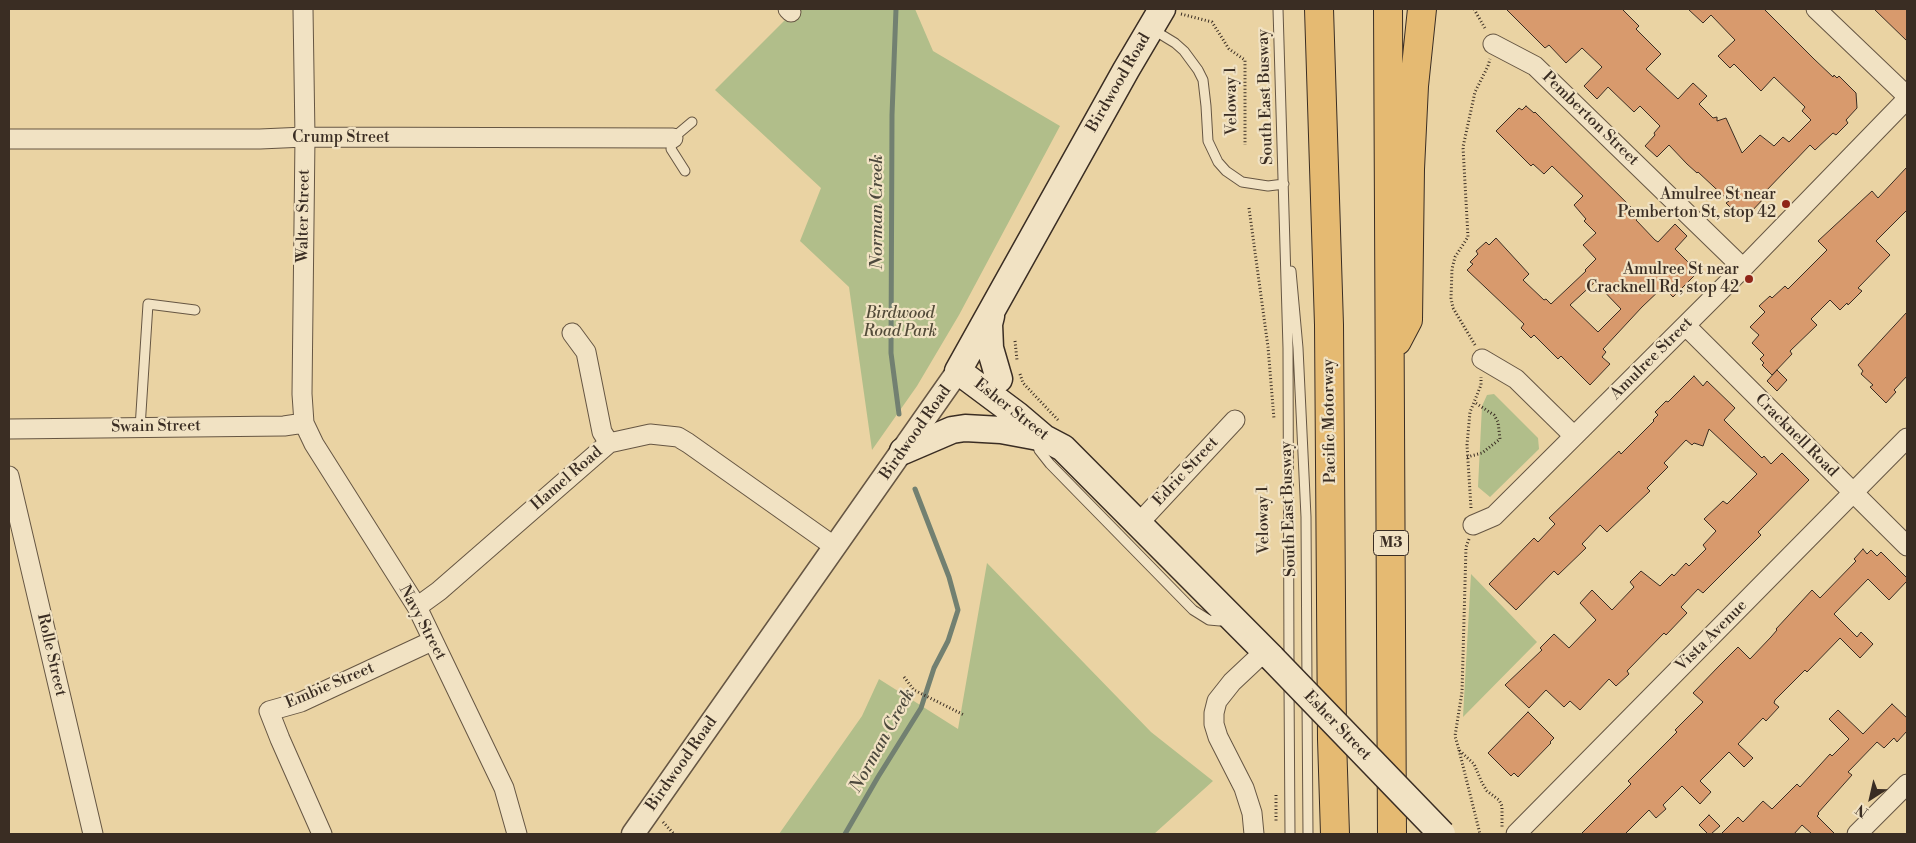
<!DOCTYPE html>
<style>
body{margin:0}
#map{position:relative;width:1916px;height:843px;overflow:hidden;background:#ead3a3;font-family:"Libre Bodoni",serif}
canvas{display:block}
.frame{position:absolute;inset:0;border:10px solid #3a2d23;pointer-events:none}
.north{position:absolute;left:1846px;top:773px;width:50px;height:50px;-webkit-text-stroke:4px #f1e2c3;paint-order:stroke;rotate:215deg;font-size:14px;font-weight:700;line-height:20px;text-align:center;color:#3a2d23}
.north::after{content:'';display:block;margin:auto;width:18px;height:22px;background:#3a2d23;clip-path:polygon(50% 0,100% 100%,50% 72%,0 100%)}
</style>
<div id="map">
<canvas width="1916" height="843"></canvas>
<div class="frame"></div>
<div class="north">N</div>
</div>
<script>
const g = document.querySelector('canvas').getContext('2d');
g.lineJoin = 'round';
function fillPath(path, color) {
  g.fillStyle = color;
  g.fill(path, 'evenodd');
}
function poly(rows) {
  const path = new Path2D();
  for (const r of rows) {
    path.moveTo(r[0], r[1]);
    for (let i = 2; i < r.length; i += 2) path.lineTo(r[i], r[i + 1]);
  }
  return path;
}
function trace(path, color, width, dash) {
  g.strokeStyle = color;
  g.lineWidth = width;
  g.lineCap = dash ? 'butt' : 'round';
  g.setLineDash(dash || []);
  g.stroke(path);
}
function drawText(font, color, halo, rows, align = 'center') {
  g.font = font + ' "Libre Bodoni",serif';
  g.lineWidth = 4.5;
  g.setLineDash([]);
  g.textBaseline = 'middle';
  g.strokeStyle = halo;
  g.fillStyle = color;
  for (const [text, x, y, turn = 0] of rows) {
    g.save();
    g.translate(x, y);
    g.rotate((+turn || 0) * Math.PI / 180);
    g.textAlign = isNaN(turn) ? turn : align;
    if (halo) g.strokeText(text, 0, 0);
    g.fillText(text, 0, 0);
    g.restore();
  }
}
fillPath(poly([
 [796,9,915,9,933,51,1060,126,959,315,917,386,872,450,849,287,800,241,821,188,715,90],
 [1494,394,1538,438,1539,449,1490,497,1478,487,1482,406,1487,395],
 [987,563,1151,732,1213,781,1154,834,779,834,862,716,879,679,958,729],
 [1471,574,1537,642,1463,717]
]), '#b1be8a');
trace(poly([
 [896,9,892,115,891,353,899,414],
 [845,834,878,777,921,708,934,668,948,641,958,610,949,577,915,489]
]), '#728071', 5);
const building = poly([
 [1506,9,1622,9,1639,26,1636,29,1661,54,1646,69,1678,99,1693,83,1707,96,1699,104,1713,118,1717,117,1717,121,1726,118,1742,153,1760,135,1774,146,1783,137,1789,142,1811,120,1802,111,1805,107,1774,77,1761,91,1734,64,1730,68,1718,56,1735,40,1711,15,1703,23,1688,9,1764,9,1814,59,1833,77,1834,75,1837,78,1839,76,1856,93,1857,108,1846,120,1848,123,1836,135,1833,133,1815,150,1810,145,1765,192,1768,194,1748,215,1742,208,1737,214,1726,203,1729,201,1698,172,1697,173,1687,164,1669,145,1657,157,1645,146,1655,135,1654,133,1660,126,1640,106,1634,112,1608,87,1597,99,1584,86,1602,67,1582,48,1566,63,1549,45,1545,48,1506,9],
 [1874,9,1907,9,1907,41,1874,9],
 [1526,106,1534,113,1535,112,1640,216,1636,220,1655,240,1658,242,1675,224,1687,236,1675,249,1698,272,1673,297,1663,287,1642,307,1603,349,1606,352,1602,357,1610,364,1590,385,1561,356,1558,359,1534,335,1531,338,1521,328,1524,324,1467,270,1473,264,1470,262,1478,254,1476,251,1486,242,1489,245,1496,238,1529,274,1523,280,1544,300,1546,299,1551,304,1586,271,1585,270,1596,259,1583,245,1596,233,1584,221,1586,219,1574,205,1583,196,1552,166,1544,174,1533,164,1531,166,1496,131,1519,108,1522,110,1526,106],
 [1595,282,1621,309,1598,332,1570,305,1595,282],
 [1907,167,1907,210,1876,241,1890,255,1858,288,1862,291,1848,305,1847,303,1840,310,1830,300,1811,319,1817,325,1790,351,1792,354,1772,375,1762,365,1764,363,1760,359,1764,355,1752,343,1759,335,1750,327,1765,312,1759,306,1770,296,1772,298,1785,286,1788,289,1827,250,1818,241,1872,191,1878,198,1907,167],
 [1907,312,1907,376,1894,390,1896,392,1886,403,1870,387,1873,385,1861,374,1863,371,1858,365,1907,312],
 [1777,370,1787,380,1777,391,1767,381,1777,370],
 [1694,376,1703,386,1707,381,1735,408,1724,420,1762,458,1764,456,1771,464,1782,453,1809,480,1758,532,1761,535,1703,593,1698,589,1681,607,1687,613,1666,635,1664,633,1627,671,1629,674,1616,686,1609,679,1580,710,1570,701,1564,707,1546,690,1529,708,1505,685,1542,650,1540,648,1554,634,1569,648,1596,620,1580,603,1592,590,1612,610,1634,587,1630,582,1641,571,1660,586,1672,574,1674,576,1686,563,1689,566,1706,549,1703,545,1716,531,1704,519,1723,501,1727,504,1757,474,1709,429,1703,446,1694,443,1692,445,1686,440,1664,463,1668,467,1647,488,1650,491,1607,532,1600,525,1582,544,1586,548,1558,575,1554,571,1516,610,1489,584,1534,538,1538,542,1555,524,1549,518,1619,451,1621,454,1654,421,1653,420,1658,415,1655,412,1666,401,1668,402,1694,376],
 [1863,549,1867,554,1871,550,1877,556,1881,552,1907,578,1907,581,1889,600,1868,579,1834,614,1857,637,1861,632,1873,644,1860,658,1840,638,1807,672,1805,670,1775,700,1774,703,1779,707,1766,721,1763,718,1738,744,1753,758,1744,767,1729,752,1700,781,1711,792,1700,804,1682,786,1663,805,1666,809,1656,818,1649,810,1625,834,1581,834,1631,784,1628,781,1677,732,1675,730,1703,702,1693,693,1719,666,1738,647,1750,659,1771,637,1777,630,1776,629,1812,590,1820,598,1856,561,1854,559,1863,549],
 [1892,704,1907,718,1907,731,1897,742,1894,738,1884,748,1877,742,1848,772,1852,775,1818,813,1819,814,1817,816,1835,834,1812,834,1802,825,1794,834,1721,834,1738,817,1743,822,1763,801,1772,809,1797,784,1800,787,1830,754,1832,756,1849,739,1829,719,1838,710,1863,734,1892,704],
 [1528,712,1554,738,1550,742,1551,743,1518,777,1514,773,1511,776,1488,753,1528,712],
 [1709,815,1720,826,1711,834,1708,834,1699,825,1709,815]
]);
fillPath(building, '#d89a6d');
trace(building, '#3a2d23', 1);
const service = poly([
 [1278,9,1288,348,1289,668],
 [1152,29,1175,43,1184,51,1198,70,1203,80,1206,106,1208,141,1218,162,1226,171,1242,182,1268,186,1284,184],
 [685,171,671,149,673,138,692,122],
 [1291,271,1298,348,1306,517,1307,686],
 [140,428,148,304,195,310],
 [1036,439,1039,450,1050,464,1193,610,1209,620,1220,621,1228,619],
 [1289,684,1290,834],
 [1307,701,1308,834]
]);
const minor = poly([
 [303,9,305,137,302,394,304,423,314,444,417,607,504,788,517,834],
 [788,9,791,12],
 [1816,9,1907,96],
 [1493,44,1535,66,1743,268],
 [9,139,260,139,305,137,673,138],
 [1686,326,1907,546],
 [572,333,586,352,602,432,609,443],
 [1482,359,1516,379,1574,436],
 [9,429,284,426,304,423],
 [9,476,93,834],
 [1138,524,1235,420],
 [1473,525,1494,516,1743,268,1907,99],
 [417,607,439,591,609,443,650,434,678,437,688,443,835,547],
 [322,834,280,739,269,711,301,702,432,641],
 [1254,834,1252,813,1244,788,1218,737,1214,724,1214,713,1217,701,1232,682,1265,651],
 [1516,834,1907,438],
 [1857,834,1907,784]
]);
const tertiary = poly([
 [633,834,958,371]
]);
const secondary = poly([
 [1162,9,1126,70,958,371,1017,415,1044,438,1063,448,1272,658],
 [991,316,989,324,990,348,999,379],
 [903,451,952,430,965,428,1001,430,1044,438]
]);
const motorway = poly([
 [1319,9,1329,325,1332,739,1335,834],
 [1388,9,1392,834],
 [1397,341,1408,320,1410,169,1414,86,1422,9]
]);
trace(service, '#665643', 11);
trace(minor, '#665643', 21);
trace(tertiary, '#665643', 25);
trace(secondary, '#3a2d23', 29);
trace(motorway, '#3a2d23', 30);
trace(poly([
 [1474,9,1486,30],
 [1181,14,1212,22,1229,49,1245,60,1245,145],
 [1249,208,1268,347,1274,419],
 [1015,341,1017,360],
 [1475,345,1453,308,1451,298,1452,269,1455,257,1468,237,1463,147,1475,92,1488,66,1490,59],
 [1020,374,1023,383,1058,420],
 [1467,457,1482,453,1500,439,1498,422,1494,415,1474,402],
 [1471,508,1467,445,1470,412,1481,385,1481,377],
 [1469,539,1466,547,1462,692,1455,736,1459,750,1474,764,1482,783,1487,791,1499,800,1502,806,1502,827],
 [904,677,914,690,964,715],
 [1459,750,1480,834],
 [1276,795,1276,821],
 [663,822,674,834]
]), '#3a2d23', 3, [1, 2.5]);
trace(service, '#f1e2c3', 9);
trace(minor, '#f1e2c3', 19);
trace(tertiary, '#f1e2c3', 22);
trace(secondary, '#f1e2c3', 26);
trace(motorway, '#e5ba72', 28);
const secondaryBridge = poly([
 [1272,658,1442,834]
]);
trace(secondaryBridge, '#3a2d23', 29, []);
trace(secondaryBridge, '#f1e2c3', 26);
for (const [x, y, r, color] of [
 [1786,204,5,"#8f2418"],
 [1749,279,5,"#8f2418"]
]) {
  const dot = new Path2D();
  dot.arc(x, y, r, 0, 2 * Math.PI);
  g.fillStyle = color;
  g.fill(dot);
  trace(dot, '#f1e2c3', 2);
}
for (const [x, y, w] of [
 [1391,543,35]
]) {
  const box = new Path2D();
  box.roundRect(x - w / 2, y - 12.5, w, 25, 4);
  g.fillStyle = '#f1e2c3';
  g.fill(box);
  trace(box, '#3a2d23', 1);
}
drawText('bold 15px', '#3a2d23', null, [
 ["M3",1391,543]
]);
drawText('16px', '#3a2d23', '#f1e2c3', [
 ["Birdwood Road",1119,83,-60],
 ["South East Busway",1266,97,-92],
 ["Veloway 1",1232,101,-91],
 ["Pemberton Street",1590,119,44],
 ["Crump Street",341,138],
 ["Walter Street",304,216,-89],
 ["Amulree Street",1652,359,-45],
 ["Esher Street",1011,410,38],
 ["Pacific Motorway",1330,421,-91],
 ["Swain Street",156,427,-1],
 ["Birdwood Road",916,433,-55],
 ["Cracknell Road",1796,436,45],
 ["Edric Street",1186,472,-47],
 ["Hamel Road",567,479,-41],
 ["South East Busway",1289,509,-92],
 ["Veloway 1",1264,520,-91],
 ["Navy Street",422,623,62],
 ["Vista Avenue",1712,636,-45],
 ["Rolle Street",51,655,77],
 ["Embie Street",330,686,-23],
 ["Esher Street",1337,726,46],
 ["Birdwood Road",682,764,-55]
]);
drawText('16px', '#3a2d23', '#f1e2c3', [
 ["Amulree St near",1776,195],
 ["Pemberton St, stop 42",1776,213],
 ["Amulree St near",1739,270],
 ["Cracknell Rd, stop 42",1739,288]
], 'right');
drawText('italic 16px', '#524a38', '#f1e2c3', [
 ["Birdwood",900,314],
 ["Road Park",900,332]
]);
drawText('italic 18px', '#4d493d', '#f1e2c3', [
 ["Norman Creek",878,212,-90],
 ["Norman Creek",883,741,-61]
]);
</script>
